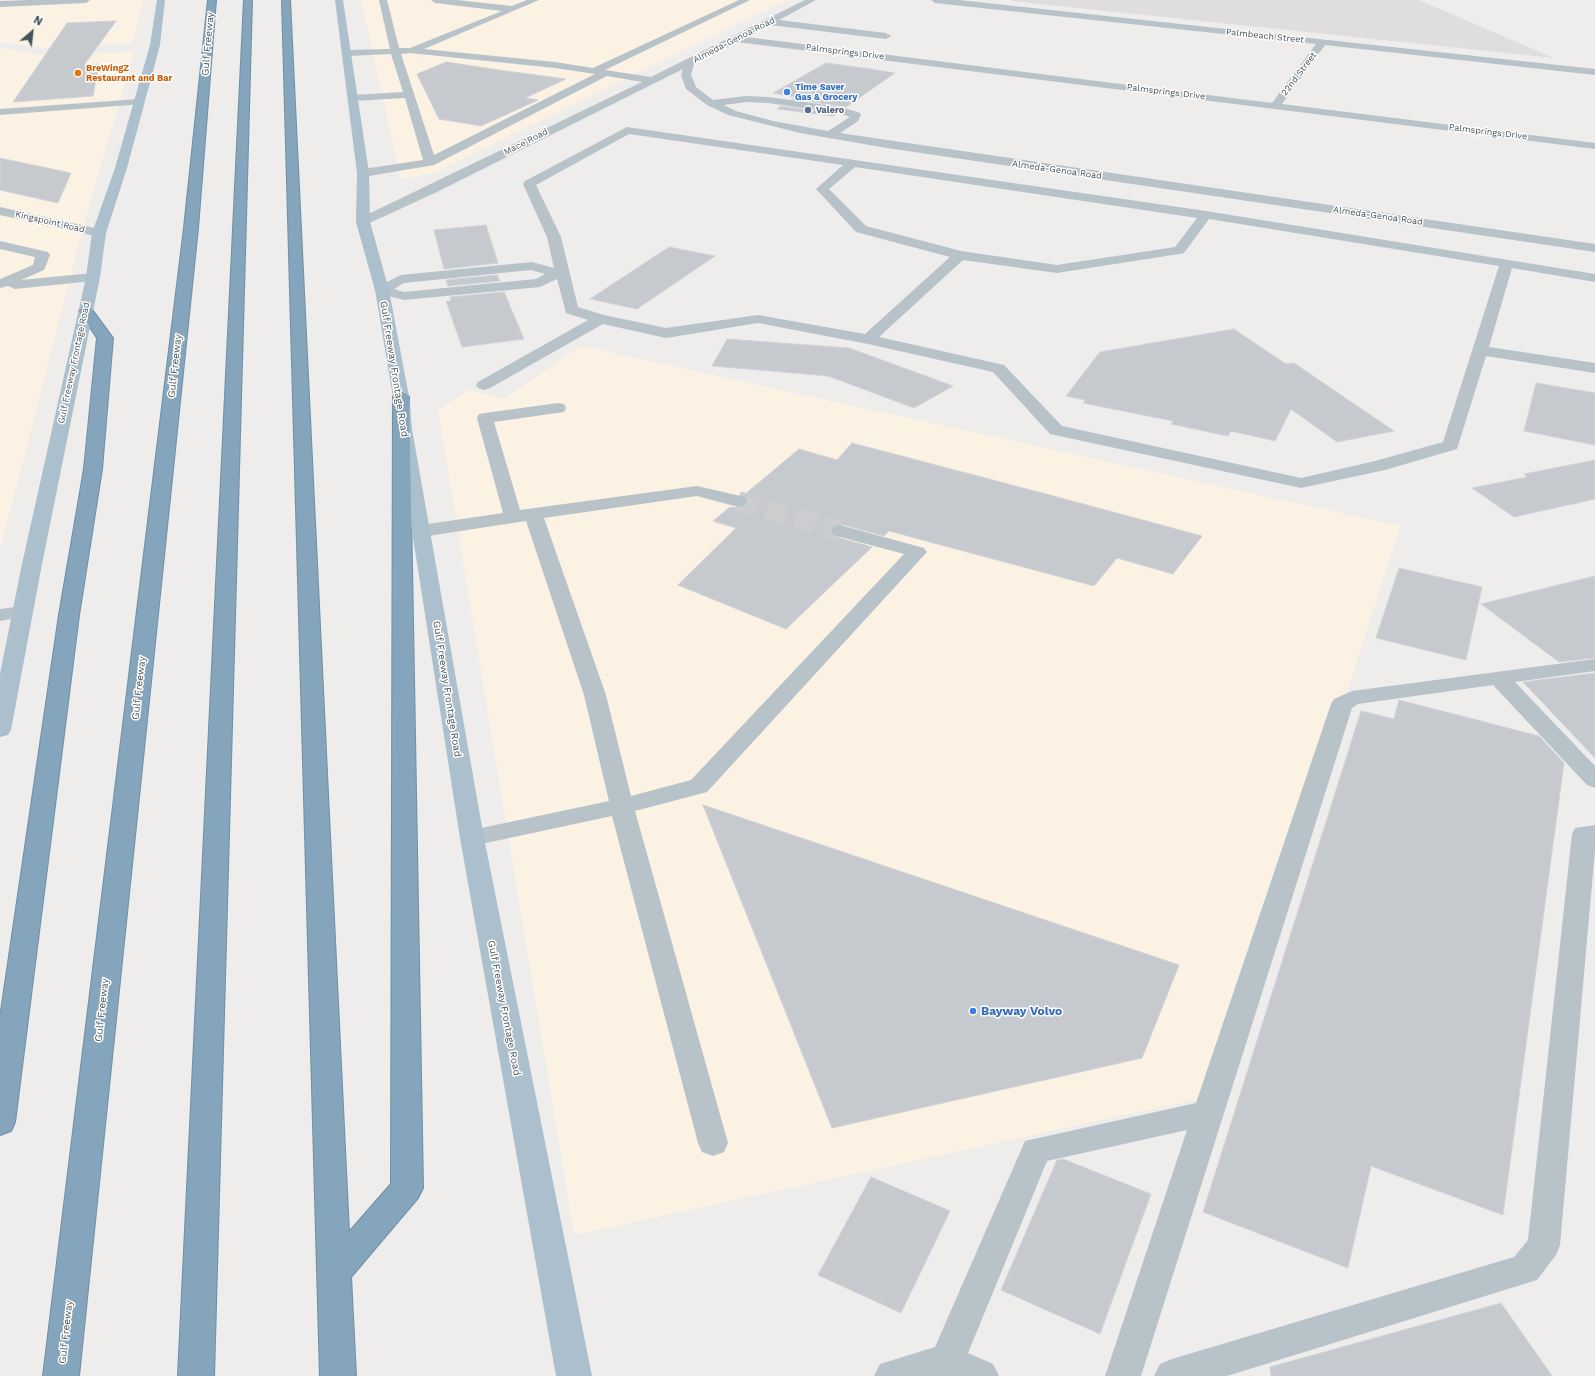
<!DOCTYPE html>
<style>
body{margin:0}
#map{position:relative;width:1595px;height:1376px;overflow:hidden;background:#efecec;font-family:"Work Sans",sans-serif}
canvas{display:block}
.north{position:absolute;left:12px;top:12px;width:40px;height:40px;-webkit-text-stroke:3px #fff;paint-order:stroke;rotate:28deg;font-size:11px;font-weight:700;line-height:16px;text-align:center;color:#455259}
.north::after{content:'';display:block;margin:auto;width:14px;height:18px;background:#455259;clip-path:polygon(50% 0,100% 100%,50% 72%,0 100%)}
</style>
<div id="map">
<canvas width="1595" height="1376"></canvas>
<div class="north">N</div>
</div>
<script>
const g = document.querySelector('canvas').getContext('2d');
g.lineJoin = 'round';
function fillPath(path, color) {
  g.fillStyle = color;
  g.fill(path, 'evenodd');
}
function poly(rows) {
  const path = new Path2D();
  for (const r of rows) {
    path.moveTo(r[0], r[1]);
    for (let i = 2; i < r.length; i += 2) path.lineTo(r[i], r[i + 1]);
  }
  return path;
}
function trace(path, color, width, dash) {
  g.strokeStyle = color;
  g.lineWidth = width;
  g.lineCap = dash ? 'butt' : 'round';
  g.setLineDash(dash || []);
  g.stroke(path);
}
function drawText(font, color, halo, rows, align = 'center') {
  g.font = font + ' "Work Sans",sans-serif';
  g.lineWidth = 3;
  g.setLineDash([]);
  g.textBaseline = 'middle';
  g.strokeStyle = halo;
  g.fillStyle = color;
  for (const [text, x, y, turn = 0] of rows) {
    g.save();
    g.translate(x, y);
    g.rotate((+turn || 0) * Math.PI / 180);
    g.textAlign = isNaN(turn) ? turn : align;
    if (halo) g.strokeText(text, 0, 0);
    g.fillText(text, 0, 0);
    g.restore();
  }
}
fillPath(poly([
 [0,0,143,0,133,43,43,48,0,42],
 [361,0,786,0,435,173,401,179],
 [0,48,50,56,134,52,85,220,0,550],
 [581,346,1400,526,1350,683,1199,1099,574,1235,438,410,469,390,504,399]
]), '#fbf2e4');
fillPath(poly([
 [1013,0,1419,0,1554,58,1011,1]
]), '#e0ddde');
const building = poly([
 [116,21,84,65,99,64,93,96,13,102,67,23,116,21],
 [446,62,506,71,566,79,525,98,538,100,481,126,439,119,417,74,446,62],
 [826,63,871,69,895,73,846,107,792,99,796,97,773,93,826,63],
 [781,106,837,114,833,116,777,109,781,106],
 [0,158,71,173,58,203,0,190,0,158],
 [486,225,498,263,444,269,434,230,486,225],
 [669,247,715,256,637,309,590,299,669,247],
 [497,275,500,281,448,286,446,280,497,275],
 [504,292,524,339,462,347,446,301,451,301,450,297,504,292],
 [1234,329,1286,364,1294,363,1394,431,1337,442,1291,409,1275,441,1231,431,1228,436,1171,424,1173,421,1083,403,1085,400,1066,396,1100,352,1234,329],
 [727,339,849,348,953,386,914,408,828,376,712,366,727,339],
 [1536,383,1595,393,1595,445,1524,431,1536,383],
 [852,443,1046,494,1202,536,1173,574,1117,558,1094,586,889,531,884,536,840,524,832,526,830,532,833,536,872,547,786,629,678,585,736,528,713,521,730,507,738,508,746,506,748,500,744,495,799,449,837,460,852,443],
 [1595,460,1595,499,1514,517,1472,488,1527,477,1524,474,1595,460],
 [1399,568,1482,587,1466,660,1376,638,1399,568],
 [1595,576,1595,658,1559,662,1481,604,1595,576],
 [1595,673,1595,758,1523,682,1595,673],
 [1399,700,1539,736,1564,763,1503,1215,1371,1166,1348,1268,1203,1212,1361,711,1394,719,1399,700],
 [703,805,1179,965,1142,1058,832,1128,703,805],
 [1063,1159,1151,1194,1100,1334,1001,1290,1057,1160,1063,1159],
 [871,1177,950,1211,901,1313,818,1275,871,1177],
 [1501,1303,1552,1376,1271,1376,1270,1367,1501,1303]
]);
fillPath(building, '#c6cacf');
trace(building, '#d0d3d8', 1);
trace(poly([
 [738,501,840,531]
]), '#cdcdcf', 20, [20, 10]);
const highway = poly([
 [208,0,216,0,198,228,79,1376,43,1376,184,228,208,0],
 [244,0,252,0,214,1376,178,1376,244,0],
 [282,0,290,0,349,1232,391,1184,393,397,395,394,401,392,407,394,409,397,423,1188,418,1198,351,1277,356,1376,320,1376,282,0],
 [86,307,91,308,113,338,102,469,79,615,15,1122,11,1131,0,1135,0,1018,59,615,84,469,97,338,79,311,81,308,86,307]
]);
trace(highway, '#6f90a7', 2);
fillPath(poly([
 [29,0,90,0,86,3,0,7,0,1,29,0],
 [379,0,387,0,399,48,410,48,502,11,435,3,431,0,457,0,512,6,527,0,539,0,424,49,555,62,593,68,739,0,750,0,605,70,651,77,805,0,816,0,779,20,886,33,891,36,886,39,770,25,746,37,1272,103,1316,44,935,3,931,0,959,0,1595,69,1595,75,1325,45,1282,104,1595,143,1595,149,737,42,694,64,691,75,696,87,713,100,746,96,768,97,841,107,860,113,861,115,858,121,840,133,1595,244,1595,252,887,148,800,133,728,115,707,105,686,89,681,75,683,69,437,192,363,226,358,225,356,222,358,219,642,82,607,76,434,165,363,177,359,176,357,173,359,170,363,169,423,160,405,98,353,101,348,98,353,95,403,92,391,54,347,56,342,53,347,50,390,49,379,0],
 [410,53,555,68,595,74,434,155,401,54,410,53],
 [746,102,768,103,839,113,850,117,828,131,773,121,736,111,724,105,746,102],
 [139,99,144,102,143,104,0,115,0,109,139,99],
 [627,127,1206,211,1595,274,1595,282,1512,268,1489,347,1595,363,1595,373,1486,356,1457,449,1385,470,1301,488,1050,434,993,372,868,344,758,323,666,338,603,324,490,388,484,390,478,388,476,385,478,382,588,320,566,313,557,279,540,287,404,300,377,293,375,290,377,287,401,275,532,262,554,268,547,237,523,184,525,181,627,127],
 [629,134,843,165,816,189,856,232,950,257,865,334,758,315,666,328,604,315,578,307,561,237,536,185,629,134],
 [855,167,1197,218,1175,247,1057,265,961,251,866,226,829,189,855,167],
 [1209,219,1499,266,1443,442,1375,461,1301,478,1062,426,1004,365,879,337,963,260,1057,273,1179,254,1184,253,1209,219],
 [531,270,545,274,536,279,404,292,394,289,404,283,531,270],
 [0,207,99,229,104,230,106,233,104,236,99,237,0,215,0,207],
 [0,241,48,252,50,255,44,270,21,280,93,273,98,274,100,277,98,280,93,281,15,289,8,286,0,288,0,279,33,265,35,257,0,249,0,241],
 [558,403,564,404,566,408,564,412,494,422,520,510,697,486,745,497,747,501,745,505,738,507,697,496,544,518,606,695,631,796,691,780,904,554,833,535,831,531,833,527,840,525,847,527,924,548,927,552,707,792,635,811,728,1143,724,1152,713,1156,702,1152,698,1143,612,816,472,846,463,844,460,838,463,832,472,830,609,801,584,695,526,521,421,537,414,535,412,531,414,527,421,525,503,513,477,418,479,414,485,413,558,403],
 [22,606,29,608,32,612,29,616,0,621,0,609,22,606],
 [1595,659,1595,671,1515,682,1595,766,1595,788,1587,785,1493,685,1358,704,1352,708,1141,1376,1105,1376,1187,1130,1047,1161,968,1353,993,1364,999,1376,874,1376,880,1364,935,1347,1025,1141,1196,1103,1331,704,1334,699,1352,691,1595,659],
 [1595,825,1595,850,1560,1245,1556,1255,1537,1280,1227,1376,1154,1376,1160,1364,1172,1359,1514,1257,1528,1240,1572,834,1575,828,1595,825]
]), '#b7c3c9');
fillPath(poly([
 [157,0,165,0,160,45,127,168,106,233,100,277,42,564,11,730,8,735,0,737,0,674,22,564,86,277,92,233,115,168,150,45,157,0],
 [335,0,343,0,369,173,370,222,389,290,409,397,412,429,484,838,592,1376,556,1376,460,838,396,429,393,397,375,290,356,222,357,173,335,0]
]), '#acbfcc');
fillPath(highway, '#84a5bc');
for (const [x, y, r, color] of [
 [78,73,4,"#e8710a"],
 [787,92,4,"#3f7fe0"],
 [808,110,4,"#5c6f8a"],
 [973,1011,4,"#3f7fe0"]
]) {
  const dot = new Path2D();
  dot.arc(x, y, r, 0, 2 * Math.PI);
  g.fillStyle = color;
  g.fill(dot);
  trace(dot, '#fff', 1.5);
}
drawText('9px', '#455259', '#fff', [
 ["Palmbeach Street",1265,36,6],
 ["Almeda-Genoa Road",734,40,-27],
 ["Palmsprings Drive",845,52,7],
 ["22nd Street",1299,74,-53],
 ["Palmsprings Drive",1166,92,7],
 ["Palmsprings Drive",1488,132,7],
 ["Mace Road",526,142,-27],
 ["Almeda-Genoa Road",1057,170,8],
 ["Almeda-Genoa Road",1378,216,8],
 ["Kingspoint Road",50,222,13],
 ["Gulf Freeway Frontage Road",74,363,-78]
]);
drawText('bold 9px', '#c56008', '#fff', [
 ["BreWingZ",86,68],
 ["Restaurant and Bar",86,78]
], 'left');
drawText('bold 9px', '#366cbe', '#fff', [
 ["Time Saver",795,87],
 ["Gas & Grocery",795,97]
], 'left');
drawText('bold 9px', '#4e5e75', '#fff', [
 ["Valero",816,110]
], 'left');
drawText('10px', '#455259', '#fff', [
 ["Gulf Freeway",208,44,-85],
 ["Gulf Freeway",175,366,-84],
 ["Gulf Freeway Frontage Road",394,369,81],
 ["Gulf Freeway",139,688,-84],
 ["Gulf Freeway Frontage Road",447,689,81],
 ["Gulf Freeway Frontage Road",504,1008,79],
 ["Gulf Freeway",102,1010,-84],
 ["Gulf Freeway",66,1332,-84]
]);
drawText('bold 12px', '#366cbe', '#fff', [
 ["Bayway Volvo",981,1011]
], 'left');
</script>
